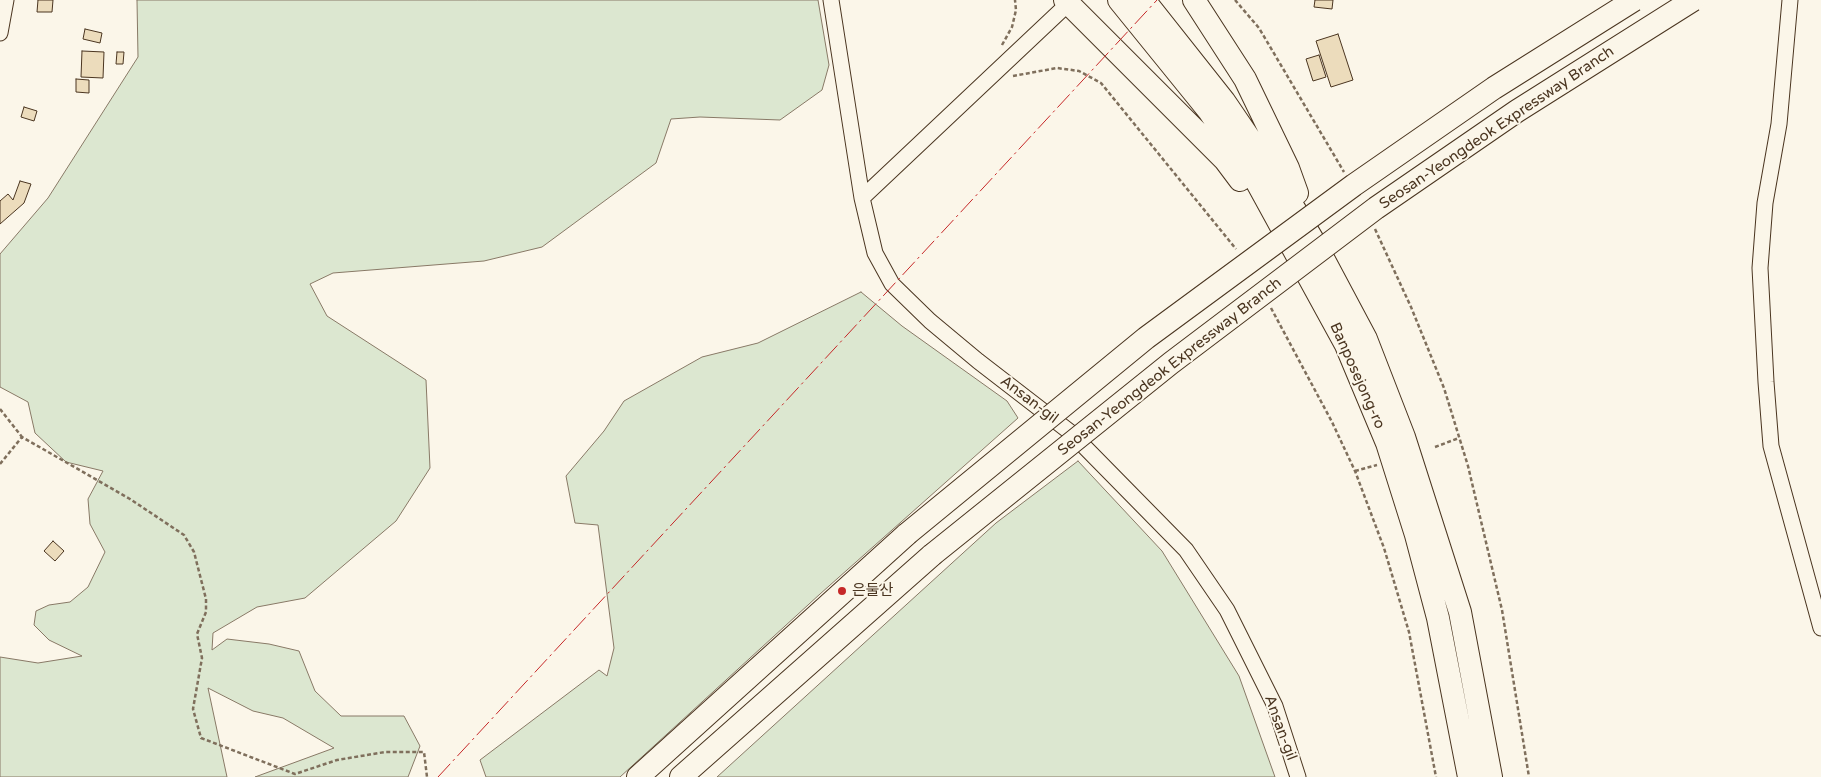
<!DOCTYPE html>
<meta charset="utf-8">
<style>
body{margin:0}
canvas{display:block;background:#fbf6e9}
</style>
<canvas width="1821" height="777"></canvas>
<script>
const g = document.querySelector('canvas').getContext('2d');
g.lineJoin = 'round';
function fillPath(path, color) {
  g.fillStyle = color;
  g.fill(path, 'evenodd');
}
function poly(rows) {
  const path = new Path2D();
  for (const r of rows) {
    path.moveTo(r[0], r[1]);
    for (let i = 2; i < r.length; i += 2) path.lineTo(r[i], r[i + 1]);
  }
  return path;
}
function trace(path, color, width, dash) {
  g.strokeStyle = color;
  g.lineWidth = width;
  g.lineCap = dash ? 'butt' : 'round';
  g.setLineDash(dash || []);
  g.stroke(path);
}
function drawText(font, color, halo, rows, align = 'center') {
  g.font = font + ' "Varela Round","Noto Sans KR",sans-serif';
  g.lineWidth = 4;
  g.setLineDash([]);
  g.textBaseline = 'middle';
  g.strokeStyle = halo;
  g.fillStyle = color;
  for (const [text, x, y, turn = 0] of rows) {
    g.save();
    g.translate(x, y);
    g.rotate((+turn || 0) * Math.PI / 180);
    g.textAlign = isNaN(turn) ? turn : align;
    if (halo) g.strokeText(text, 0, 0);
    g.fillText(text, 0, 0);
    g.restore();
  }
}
const green = poly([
 [137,0,818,0,829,65,822,90,780,120,700,117,671,119,656,163,542,247,484,261,333,273,310,284,327,316,426,380,430,468,396,521,305,598,257,607,213,633,212,650,227,639,269,644,299,651,315,691,341,716,404,716,420,746,408,777,255,777,334,748,283,718,253,711,208,688,227,777,0,777,0,657,38,663,82,656,49,640,34,625,36,611,49,605,70,602,88,587,105,552,90,524,88,499,103,471,66,462,35,433,28,402,0,387,0,254,48,198,138,57,137,0],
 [861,292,902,326,1007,401,1018,418,820,594,620,777,486,777,480,760,599,670,607,676,614,648,598,525,575,523,566,476,604,431,624,401,702,357,758,343,861,292],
 [1078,461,1162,551,1239,676,1275,777,717,777,996,523,1078,461]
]);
fillPath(green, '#dce7d0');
trace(green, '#887966', 1);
const building = poly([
 [38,0,53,0,52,12,37,12,38,0],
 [1315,0,1333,0,1332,9,1314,7,1315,0],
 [85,29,102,33,100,43,83,39,85,29],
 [1338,34,1353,80,1331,87,1316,41,1338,34],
 [82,51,104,52,103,78,81,77,82,51],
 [117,52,124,52,123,64,116,64,117,52],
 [1319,55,1326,77,1313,81,1306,59,1319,55],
 [76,79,89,80,89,93,76,92,76,79],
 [24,107,37,111,34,121,21,117,24,107],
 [20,181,31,184,24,203,0,224,0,201,8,194,13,200,20,181],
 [53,541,64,551,55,561,44,551,53,541]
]);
fillPath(building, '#ecdcbc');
trace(building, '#4a3520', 1);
const minor = poly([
 [831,0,862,198,875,253,892,284,930,321,978,361,1070,432,1186,550,1227,610,1275,706,1298,777],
 [1790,0,1779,124,1765,203,1760,268,1766,382,1771,446,1821,628],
 [0,33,6,0],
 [862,198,1072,0]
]);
const highway = poly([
 [1065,0,1225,160,1240,180],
 [1119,0,1209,111,1254,177,1346,345,1387,443,1416,535,1438,618,1469,777],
 [1144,0,1224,101,1273,173,1317,247,1366,339,1404,437,1460,612,1491,777],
 [1194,0,1245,79,1288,168,1297,193],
 [638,777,907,534],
 [681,777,932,555]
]);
trace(minor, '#4a3520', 17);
trace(highway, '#4a3520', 24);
trace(poly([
 [1235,0,1259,28,1344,172],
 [1002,45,1012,27,1016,10,1015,0],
 [1013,76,1057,68,1079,71,1101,83,1236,249],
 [1375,229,1411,307,1444,388,1468,466,1502,610,1529,777],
 [1271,308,1332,422,1355,471,1384,548,1409,632,1436,777],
 [0,409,22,437],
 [1435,447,1459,438],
 [0,464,22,437,130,499,184,535,194,552,206,599,206,612,197,634,202,658,193,709,201,738,295,774,337,760,385,752,424,752,427,777],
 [1355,471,1377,465]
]), '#7f6f5c', 2.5, [4, 2.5]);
trace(minor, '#fbf6e9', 15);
trace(highway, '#fbf6e9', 22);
const highwayBridge = poly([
 [907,534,1146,338,1354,185,1494,88,1634,0],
 [932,555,1171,363,1376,208,1517,111,1693,0]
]);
trace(highwayBridge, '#4a3520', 24, []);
trace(highwayBridge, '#fbf6e9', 22);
trace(poly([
 [438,777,1157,0]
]), '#c62828', 1, [18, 4, 2.5, 4]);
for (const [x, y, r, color] of [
 [842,591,5,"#c62828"]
]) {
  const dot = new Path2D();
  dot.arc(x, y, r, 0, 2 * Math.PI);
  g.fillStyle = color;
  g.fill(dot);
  trace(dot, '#fbf6e9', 2);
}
drawText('15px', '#4a3520', '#fbf6e9', [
 ["Seosan-Yeongdeok Expressway Branch",1497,128,-34],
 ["Seosan-Yeongdeok Expressway Branch",1170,367,-38],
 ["Banposejong-ro",1357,376,66],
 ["Ansan-gil",1029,400,37],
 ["Ansan-gil",1280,728,70]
]);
drawText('15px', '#4a3520', '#fbf6e9', [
 ["은둘산",852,591]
], 'left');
</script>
